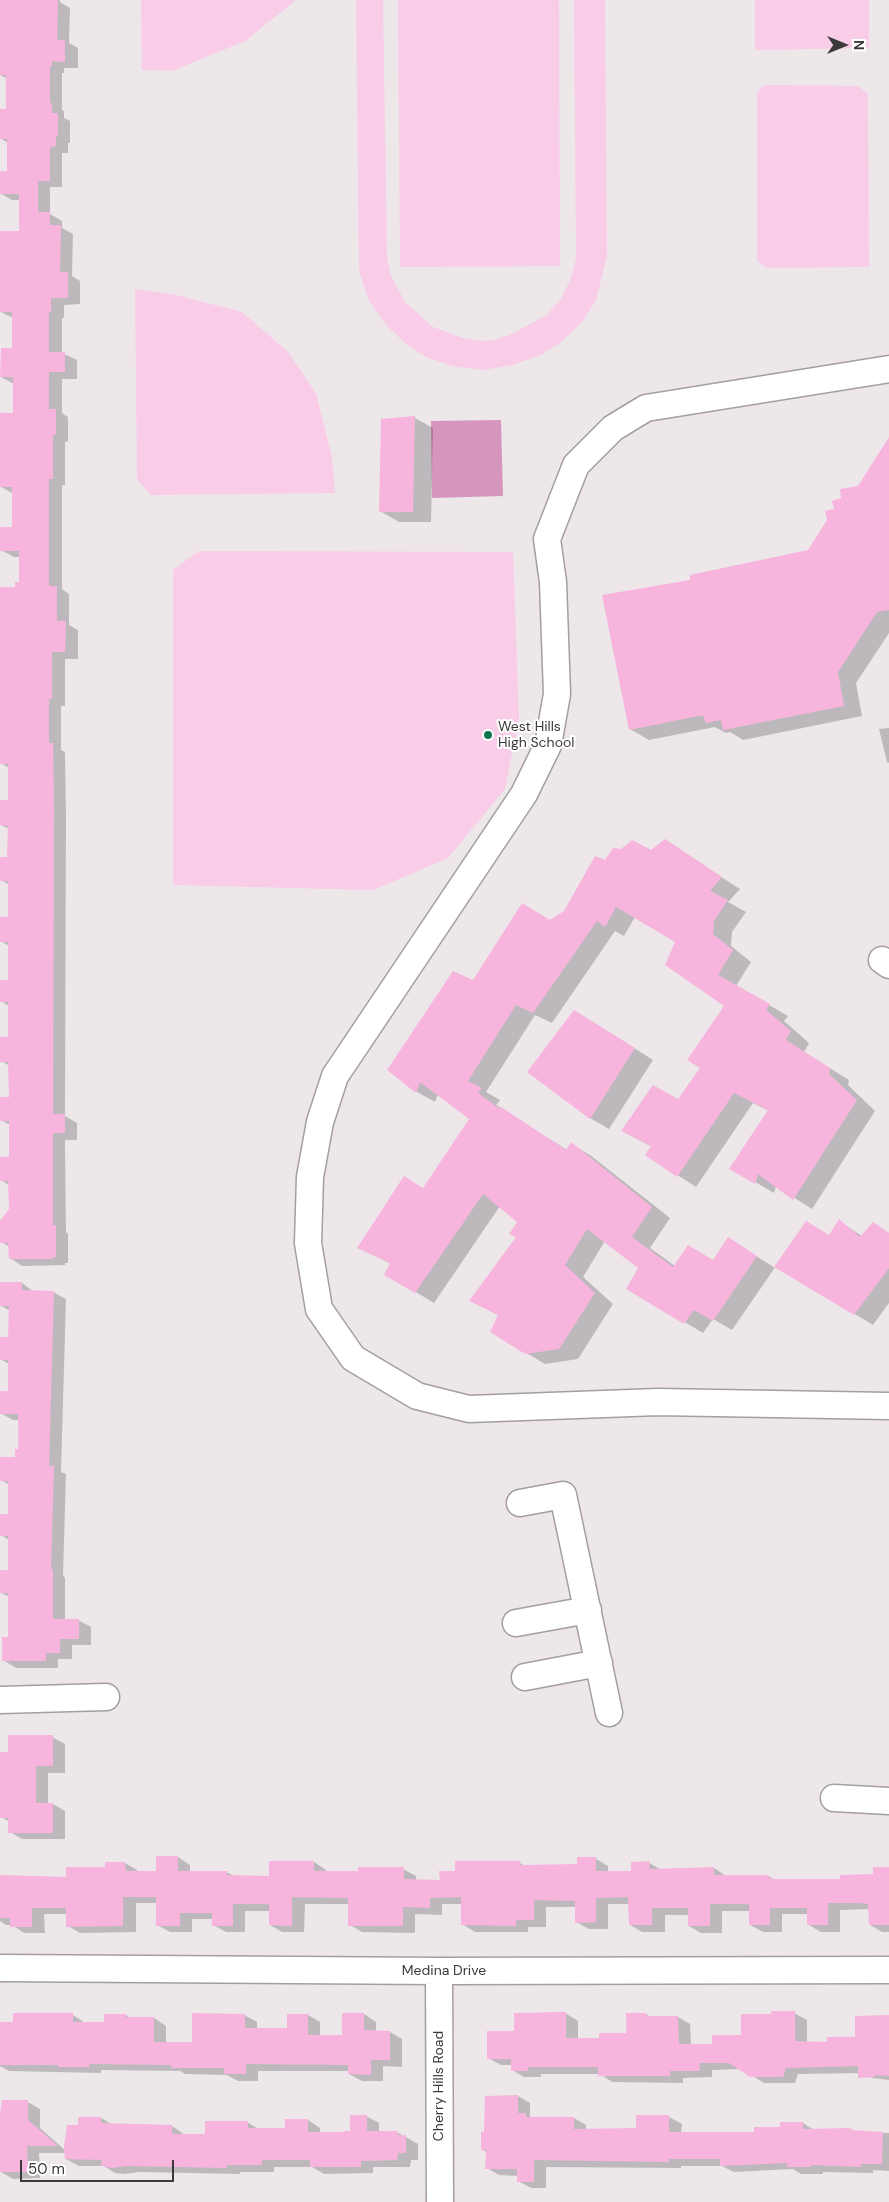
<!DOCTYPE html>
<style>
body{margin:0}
#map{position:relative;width:889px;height:2202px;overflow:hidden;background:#ede7ea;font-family:"DM Sans",sans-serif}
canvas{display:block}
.north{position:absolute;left:819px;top:20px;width:50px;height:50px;-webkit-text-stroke:4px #fff;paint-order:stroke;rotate:90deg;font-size:14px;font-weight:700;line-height:20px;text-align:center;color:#3b393a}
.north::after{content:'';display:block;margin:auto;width:18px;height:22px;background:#3b393a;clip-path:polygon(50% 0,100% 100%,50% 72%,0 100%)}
.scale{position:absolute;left:20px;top:2160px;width:154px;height:22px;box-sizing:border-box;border:2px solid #3b393a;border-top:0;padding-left:6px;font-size:15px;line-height:18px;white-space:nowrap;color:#3b393a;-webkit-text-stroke:4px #fff;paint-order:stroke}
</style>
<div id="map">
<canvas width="889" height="2202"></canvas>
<div class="north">N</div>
<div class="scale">50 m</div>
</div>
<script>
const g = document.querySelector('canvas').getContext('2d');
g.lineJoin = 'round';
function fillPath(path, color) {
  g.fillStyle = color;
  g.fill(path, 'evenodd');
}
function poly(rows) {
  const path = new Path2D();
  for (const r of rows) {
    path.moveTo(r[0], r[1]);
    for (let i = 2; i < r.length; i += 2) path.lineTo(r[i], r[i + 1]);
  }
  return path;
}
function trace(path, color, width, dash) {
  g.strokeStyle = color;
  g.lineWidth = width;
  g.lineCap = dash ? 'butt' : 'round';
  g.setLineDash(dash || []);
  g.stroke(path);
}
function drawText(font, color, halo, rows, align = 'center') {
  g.font = font + ' "DM Sans",sans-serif';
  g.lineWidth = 4;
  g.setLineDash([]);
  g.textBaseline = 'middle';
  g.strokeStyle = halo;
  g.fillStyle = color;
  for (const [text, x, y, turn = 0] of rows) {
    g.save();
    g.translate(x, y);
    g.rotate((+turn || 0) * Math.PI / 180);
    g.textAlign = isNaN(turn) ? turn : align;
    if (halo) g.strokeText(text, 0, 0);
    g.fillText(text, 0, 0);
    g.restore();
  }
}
fillPath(poly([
 [141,0,296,0,245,41,172,71,142,70],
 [356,0,383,0,387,258,391,276,405,302,433,327,463,338,479,341,493,340,510,335,547,315,562,297,571,278,576,259,574,0,605,0,607,256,596,300,583,321,561,342,541,355,513,365,483,370,452,366,426,357,405,343,386,325,368,299,359,270],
 [398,0,559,0,560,266,400,267],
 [755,0,869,0,869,48,755,50],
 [766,85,858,86,868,94,869,267,766,268,757,260,757,92],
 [135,289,172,294,242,312,288,352,316,393,332,457,335,493,151,495,137,479],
 [199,551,513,552,519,719,505,789,448,858,373,890,173,885,173,570]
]), '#f9cce7');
fillPath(poly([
 [501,420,503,496,432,498,431,421]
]), '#d595bd');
fillPath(poly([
 [2,0,60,0,60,2,70,8,69,43,78,48,78,68,64,68,64,73,62,73,62,110,64,111,64,118,70,121,70,143,68,143,68,153,62,153,62,187,50,187,50,214,62,221,62,228,73,234,72,276,80,281,80,304,64,305,64,318,62,318,62,353,77,360,77,379,62,379,62,413,68,417,68,441,65,442,65,485,62,485,62,589,69,594,69,625,78,630,78,659,65,659,65,706,61,706,61,750,65,752,66,817,65,1116,77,1123,77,1140,65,1140,65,1144,66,1232,68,1234,68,1263,65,1263,65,1265,22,1266,10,1258,10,1247,1,1242,10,1210,9,1185,1,1180,11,1158,10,1125,1,1120,10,1098,10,1066,1,1061,9,1039,9,1006,1,1001,9,981,9,946,1,941,10,919,10,885,1,880,8,858,9,829,1,825,10,802,9,768,1,763,16,588,20,583,20,557,14,557,1,550,14,528,14,494,1,487,14,414,14,384,1,377,13,349,13,318,1,312,20,232,20,200,12,200,0,193,8,172,8,143,0,138,0,111,8,111,8,79,0,75,0,2],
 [415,418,433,428,431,522,399,522,380,511],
 [889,440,889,633,856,683,862,716,743,740,730,732,726,733,715,727,649,740,630,729,691,581,808,551,843,499,859,487],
 [889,728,889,763,887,762,879,729],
 [633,841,652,851,665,841,740,889,728,902,746,912,732,932,731,946,751,962,736,986,788,1016,784,1021,809,1043,804,1052,849,1080,848,1085,875,1111,812,1209,776,1186,774,1193,731,1168,769,1111,753,1103,696,1187,647,1155,652,1147,622,1131,654,1087,679,1100,702,1068,689,1059,726,1005,667,964,677,941,635,917,624,936,615,931,552,1023,535,1015,486,1092,500,1100,496,1105,567,1150,571,1144,590,1155,670,1218,650,1248,675,1266,688,1247,714,1262,728,1238,775,1268,806,1223,829,1237,839,1221,862,1236,873,1224,889,1233,889,1303,873,1325,776,1266,732,1330,713,1319,703,1333,628,1288,640,1268,605,1241,583,1277,613,1304,578,1359,545,1364,491,1332,499,1316,471,1300,517,1237,511,1234,519,1222,500,1206,434,1303,386,1274,391,1264,359,1248,404,1178,424,1189,471,1119,438,1094,435,1102,417,1092,388,1070,453,973,473,982,523,904,550,921,565,912,596,858,606,861,614,849,621,850],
 [593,1022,653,1060,609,1129,590,1118],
 [22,1283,34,1292,53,1292,66,1299,61,1472,66,1474,63,1576,65,1578,65,1620,78,1620,91,1627,91,1645,72,1645,72,1659,58,1659,58,1668,16,1668,3,1660,10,1639,10,1597,1,1593,9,1571,9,1540,1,1535,10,1516,10,1485,1,1480,16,1458,19,1450,19,1420,13,1420,0,1413,9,1392,9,1364,0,1359,10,1338,10,1311,0,1305],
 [52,1737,65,1744,65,1773,48,1773,48,1804,53,1804,65,1811,65,1839,22,1839,10,1832,10,1822,1,1817],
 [178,1857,190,1865,190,1872,226,1872,234,1876,270,1877,314,1862,326,1870,326,1872,359,1872,403,1869,416,1876,416,1881,441,1881,457,1872,520,1863,525,1866,578,1865,595,1858,608,1866,608,1872,632,1872,649,1863,662,1870,714,1868,726,1876,768,1876,775,1880,842,1880,875,1876,889,1869,889,1932,882,1932,870,1925,870,1909,840,1910,840,1932,821,1932,809,1925,809,1914,782,1914,782,1932,763,1932,750,1925,750,1911,722,1911,722,1933,701,1933,689,1926,689,1915,665,1915,665,1932,642,1932,630,1925,630,1904,608,1904,608,1929,589,1929,576,1922,576,1907,546,1907,546,1927,528,1927,528,1932,475,1932,462,1924,462,1904,442,1904,442,1915,415,1914,415,1933,362,1932,350,1925,350,1904,305,1904,304,1932,282,1932,270,1925,270,1911,245,1911,245,1932,226,1932,213,1925,213,1919,192,1919,192,1932,170,1932,157,1925,157,1903,136,1903,136,1932,80,1933,68,1926,68,1914,44,1914,45,1933,24,1933,12,1925,6,1925,0,1921,0,1876,67,1878,125,1863,137,1870,137,1872,157,1872],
 [565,2013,578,2021,578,2040,600,2040,628,2034,646,2014,652,2018,678,2017,690,2024,691,2045,714,2045,742,2036,742,2015,794,2013,807,2020,807,2043,889,2041,889,2080,872,2078,862,2073,798,2074,795,2083,764,2083,741,2069,712,2070,712,2077,683,2078,683,2083,612,2082,600,2074,541,2074,541,2077,524,2077,512,2070,512,2065,501,2065,488,2058,515,2032],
 [364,2014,376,2022,376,2032,390,2032,402,2039,402,2067,383,2066,383,2081,362,2081,349,2074,349,2071,258,2071,258,2081,238,2081,227,2075,185,2074,180,2071,101,2070,101,2073,9,2071,0,2066,0,2023,15,2023,73,2015,85,2023,106,2023,126,2015,131,2018,154,2018,166,2026,166,2043,194,2043,244,2015,257,2022,257,2029,288,2029,308,2015,320,2022,320,2036,343,2036],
 [518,2096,530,2103,530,2117,574,2118,586,2125,586,2130,638,2129,638,2117,669,2117,682,2124,681,2133,755,2133,803,2123,814,2130,851,2129,855,2132,889,2133,889,2171,873,2170,873,2173,823,2172,823,2174,801,2174,793,2169,734,2172,722,2166,681,2166,681,2168,546,2167,546,2188,531,2188,518,2181,518,2176,499,2175,487,2168,487,2152,482,2150,486,2134],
 [3,2102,28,2102,40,2109,40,2128,66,2151,79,2126,101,2118,113,2125,172,2126,185,2135,206,2135,247,2122,260,2130,286,2130,308,2120,320,2128,320,2134,351,2132,366,2116,379,2123,379,2132,397,2132,418,2144,418,2160,411,2160,410,2167,373,2167,373,2173,324,2174,312,2167,274,2167,274,2172,240,2172,240,2174,139,2172,125,2174,115,2173,104,2166,79,2166,66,2159,66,2153,39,2153,40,2178,13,2179,1,2172]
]), '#0003');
fillPath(poly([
 [0,0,58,0,57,40,65,40,65,62,52,61,52,66,50,66,50,103,52,103,52,113,58,113,58,136,56,136,56,146,50,147,50,181,38,181,38,212,50,212,50,225,61,225,60,272,68,272,68,298,51,298,51,312,49,312,49,352,65,352,65,372,49,372,49,409,56,409,56,434,53,436,53,479,49,479,49,586,57,586,57,621,66,621,65,652,52,652,52,699,49,699,49,743,53,743,54,809,53,1114,65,1114,65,1133,53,1133,53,1225,56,1225,56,1257,53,1257,53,1259,9,1259,8,1243,0,1243,0,1221,9,1209,8,1181,0,1181,0,1157,9,1157,9,1121,0,1121,0,1097,9,1097,8,1062,0,1062,0,1037,8,1037,8,1002,0,1002,0,980,8,980,8,942,0,942,0,917,8,917,8,881,0,881,0,857,7,857,8,826,0,825,0,800,8,800,8,764,0,764,0,587,15,587,15,582,19,582,19,551,0,551,0,527,12,527,12,487,0,487,0,413,13,413,13,377,0,377,1,348,12,348,12,312,0,312,0,231,19,231,19,194,0,194,0,171,7,171,7,139,0,139,0,109,6,109,6,75,0,75],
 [415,416,413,512,379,512,381,419],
 [889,437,889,610,877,612,838,672,844,706,723,730,721,720,706,723,703,715,629,730,602,595,690,580,690,575,808,550,827,520,825,511,834,509,832,501,841,498,840,489,858,486],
 [665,839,722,877,710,891,728,900,714,921,713,934,733,950,718,975,770,1004,766,1010,791,1031,786,1040,830,1068,829,1074,857,1100,793,1200,758,1174,755,1184,729,1169,768,1110,734,1093,677,1177,645,1155,651,1146,621,1131,653,1085,678,1099,700,1068,687,1060,724,1006,665,965,675,942,616,907,605,927,597,921,533,1013,516,1005,468,1081,482,1088,478,1093,500,1109,501,1107,566,1150,571,1142,652,1207,632,1237,673,1267,688,1245,713,1260,728,1237,757,1256,713,1321,694,1310,684,1324,626,1289,638,1268,587,1229,565,1265,595,1293,559,1349,525,1354,490,1332,498,1315,469,1301,516,1237,509,1234,517,1222,483,1194,415,1293,384,1275,390,1263,357,1248,404,1176,423,1188,469,1119,420,1082,416,1093,387,1070,453,971,473,980,522,903,550,920,564,911,595,856,605,860,613,848,621,849,632,840,651,850],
 [574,1010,635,1048,590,1119,527,1072],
 [839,1219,860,1237,873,1222,889,1233,889,1268,854,1315,774,1267,806,1221,829,1235],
 [0,1282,22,1282,22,1290,54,1291,49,1466,54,1466,51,1569,53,1569,53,1619,79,1619,79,1639,60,1639,60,1653,46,1653,46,1661,2,1661,2,1637,8,1637,8,1593,0,1593,0,1570,8,1570,8,1536,0,1536,0,1514,8,1514,8,1481,0,1481,0,1457,15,1457,15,1449,18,1449,18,1414,0,1414,0,1391,8,1391,8,1360,0,1360,0,1337,8,1337,9,1306,0,1306],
 [8,1735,53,1735,53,1766,36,1766,36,1803,53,1803,53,1833,8,1833,8,1818,0,1818,0,1752,8,1752],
 [156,1856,178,1856,178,1871,227,1871,227,1875,269,1876,269,1861,314,1861,314,1871,358,1871,358,1867,404,1867,404,1879,440,1880,439,1871,455,1871,455,1861,520,1861,520,1865,577,1864,577,1857,596,1857,596,1871,631,1871,631,1862,649,1861,650,1869,714,1867,714,1875,768,1875,770,1879,840,1879,840,1875,873,1874,873,1867,889,1867,889,1925,869,1925,868,1904,859,1903,828,1903,828,1925,807,1925,807,1908,770,1908,770,1925,749,1925,749,1904,710,1904,710,1926,688,1926,688,1908,652,1908,652,1925,629,1925,628,1897,596,1898,596,1922,575,1923,575,1901,534,1900,534,1920,516,1920,516,1926,461,1925,461,1897,430,1898,430,1908,403,1907,403,1926,348,1926,348,1898,292,1897,292,1926,269,1925,269,1904,233,1904,233,1926,212,1926,212,1913,180,1913,180,1926,156,1926,156,1897,123,1897,123,1926,66,1927,66,1908,32,1908,32,1927,10,1927,10,1918,0,1918,0,1875,66,1877,66,1867,105,1867,105,1862,125,1862,126,1871,156,1871],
 [771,2011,795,2011,795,2041,827,2042,827,2037,855,2037,855,2016,889,2015,889,2076,875,2075,875,2077,858,2078,858,2066,786,2068,783,2077,750,2077,729,2063,699,2063,700,2071,670,2071,670,2076,598,2076,598,2067,528,2067,528,2071,511,2071,511,2059,487,2059,487,2031,514,2031,514,2013,566,2012,566,2038,599,2038,599,2033,626,2033,626,2013,647,2013,647,2016,678,2016,679,2044,712,2044,712,2035,741,2035,741,2014,771,2014],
 [13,2013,73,2013,73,2022,104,2022,104,2014,126,2014,126,2017,154,2017,154,2042,192,2042,192,2013,245,2014,245,2028,287,2028,287,2014,308,2014,308,2035,342,2035,342,2013,364,2013,364,2030,390,2031,390,2060,371,2060,371,2075,348,2074,348,2065,246,2064,246,2074,224,2074,224,2068,171,2068,171,2065,89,2064,89,2067,58,2067,58,2065,0,2065,0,2022,13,2022],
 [518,2095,518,2113,526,2113,526,2117,574,2117,574,2129,636,2128,636,2115,669,2115,669,2132,754,2132,754,2127,780,2127,780,2122,803,2122,803,2129,851,2128,851,2130,883,2132,882,2164,861,2164,861,2167,811,2165,811,2167,787,2167,787,2163,720,2166,720,2159,669,2159,669,2162,534,2160,534,2182,517,2182,517,2169,485,2169,486,2150,481,2150,481,2132,484,2132,485,2096],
 [2,2100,28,2100,28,2120,58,2146,27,2146,28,2172,0,2172,0,2113],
 [350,2115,367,2115,367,2131,398,2131,398,2135,406,2135,406,2153,398,2153,397,2160,361,2161,361,2167,310,2167,310,2160,262,2160,262,2165,227,2165,227,2168,126,2166,112,2168,101,2166,102,2160,65,2159,64,2146,67,2125,78,2125,78,2117,101,2117,101,2123,172,2125,172,2134,205,2134,205,2121,248,2121,248,2128,285,2128,285,2119,308,2119,308,2132,343,2132,343,2131,350,2131]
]), '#f7b4dd');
const minor = poly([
 [889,369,646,408,613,428,576,465,547,539,553,582,557,694,548,745,524,794,335,1076,320,1122,310,1177,308,1243,319,1309,353,1358,417,1396,469,1409,658,1402,889,1406],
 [882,960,889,965],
 [520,1503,563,1495,609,1713],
 [516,1623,588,1610],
 [525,1677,599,1663],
 [0,1700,106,1697],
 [834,1798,889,1801],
 [0,1968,439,1971,889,1970],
 [439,1971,440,2202]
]);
trace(minor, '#a49ea2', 29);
trace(minor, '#fff', 26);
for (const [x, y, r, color] of [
 [488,735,5,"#097650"]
]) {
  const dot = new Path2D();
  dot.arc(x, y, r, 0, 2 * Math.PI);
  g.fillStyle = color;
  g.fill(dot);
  trace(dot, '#fff', 2);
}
drawText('14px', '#3b393a', '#fff', [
 ["West Hills",498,727],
 ["High School",498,743]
], 'left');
drawText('14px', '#3b393a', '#fff', [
 ["Medina Drive",444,1971],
 ["Cherry Hills Road",439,2086,-90]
]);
</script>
